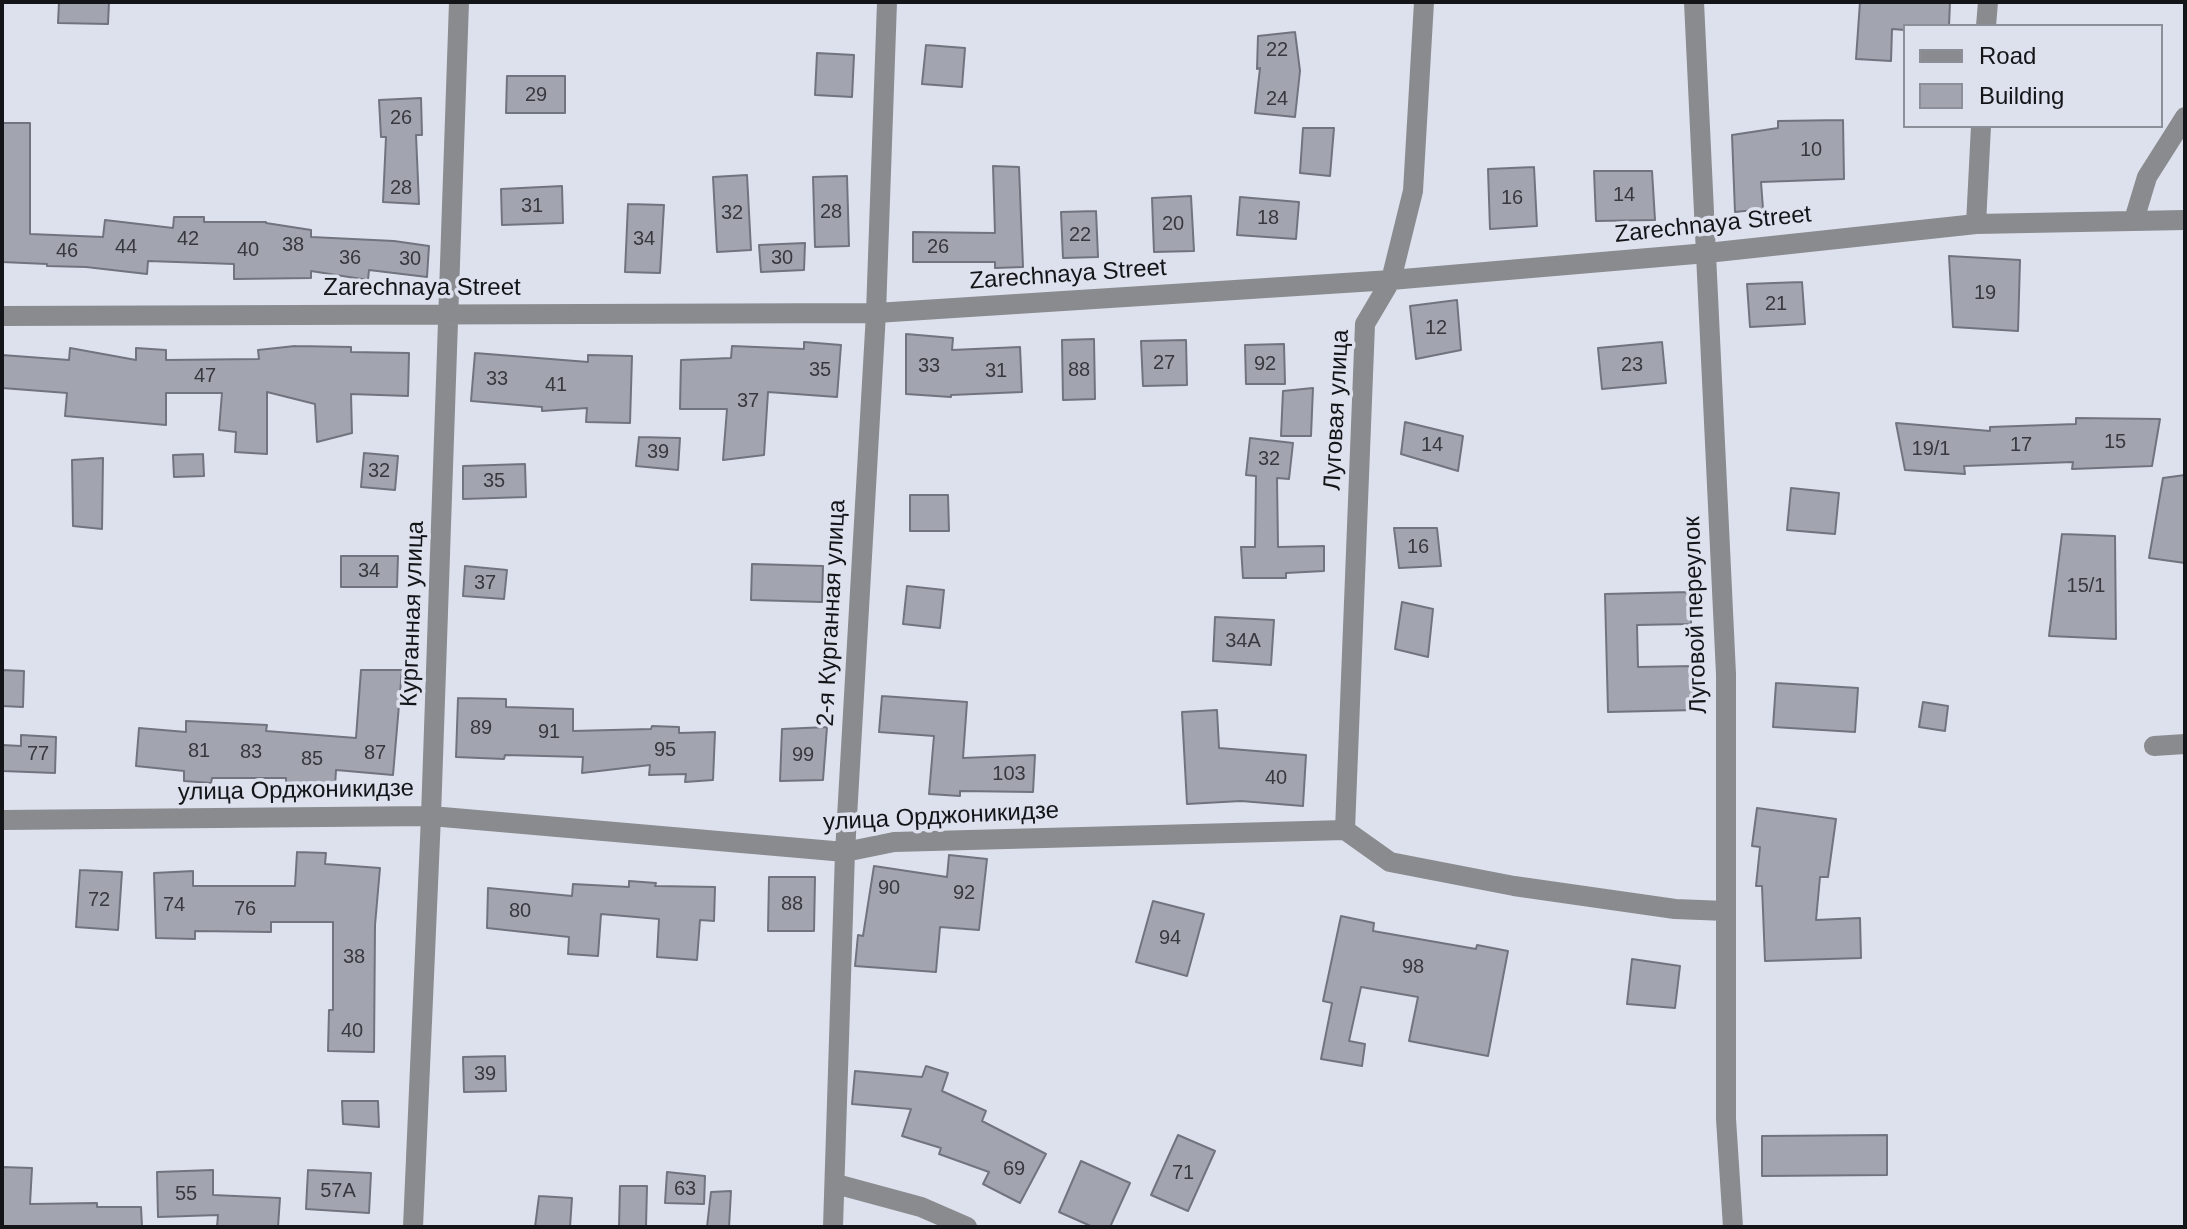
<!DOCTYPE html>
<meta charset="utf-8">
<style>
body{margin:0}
#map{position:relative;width:2187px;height:1229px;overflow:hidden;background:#dde1ed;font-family:Arial,sans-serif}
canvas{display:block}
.frame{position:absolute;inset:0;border:4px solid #141519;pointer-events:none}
.legend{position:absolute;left:1903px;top:24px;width:260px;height:104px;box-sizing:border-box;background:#dde1ed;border:2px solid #8d8f98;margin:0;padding:10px 14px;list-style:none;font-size:24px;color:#141519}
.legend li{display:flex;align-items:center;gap:16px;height:40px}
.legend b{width:40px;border:2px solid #8d8f98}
</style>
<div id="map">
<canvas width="2187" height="1229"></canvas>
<div class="frame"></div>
<ul class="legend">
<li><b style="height:10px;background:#898b8f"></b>Road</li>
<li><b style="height:22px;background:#a2a5b0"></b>Building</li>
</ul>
</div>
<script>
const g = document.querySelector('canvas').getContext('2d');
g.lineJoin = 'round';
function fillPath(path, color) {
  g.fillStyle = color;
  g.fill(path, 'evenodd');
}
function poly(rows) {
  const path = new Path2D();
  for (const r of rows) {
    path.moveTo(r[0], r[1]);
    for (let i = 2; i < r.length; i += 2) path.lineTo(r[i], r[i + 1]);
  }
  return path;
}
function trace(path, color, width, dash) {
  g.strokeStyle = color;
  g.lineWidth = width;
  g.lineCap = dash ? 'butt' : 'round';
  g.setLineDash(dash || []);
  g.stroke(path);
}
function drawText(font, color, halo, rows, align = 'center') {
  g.font = font + ' Arial,sans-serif';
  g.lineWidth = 7;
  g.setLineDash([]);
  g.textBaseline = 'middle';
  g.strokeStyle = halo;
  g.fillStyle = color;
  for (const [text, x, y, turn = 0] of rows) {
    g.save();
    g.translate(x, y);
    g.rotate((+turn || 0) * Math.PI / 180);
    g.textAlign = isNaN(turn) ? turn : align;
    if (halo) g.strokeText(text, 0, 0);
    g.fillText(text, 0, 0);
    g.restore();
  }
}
const building = poly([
 [59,2,109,2,108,24,58,23,59,2],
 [1860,2,1950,2,1949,26,1905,26,1905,30,1892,29,1891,61,1856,59,1860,2],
 [1295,32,1300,71,1295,117,1255,113,1260,68,1257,69,1258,36,1295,32],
 [926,45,965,48,962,87,922,84,926,45],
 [817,53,854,55,852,97,815,95,817,53],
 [507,76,565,76,565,113,506,113,507,76],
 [421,98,422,135,416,135,419,204,383,202,386,137,381,137,379,100,421,98],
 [1843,120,1844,179,1761,182,1763,209,1735,212,1732,135,1778,128,1778,121,1843,120],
 [2,123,30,123,30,234,103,237,105,220,173,228,174,217,204,217,204,222,266,222,266,223,311,230,311,237,394,241,429,246,427,277,369,270,368,280,311,271,311,278,234,279,234,264,148,261,147,274,86,267,47,266,47,264,2,262,2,123],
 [1303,128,1334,128,1330,176,1300,173,1303,128],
 [993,166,1019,167,1023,267,995,268,995,262,913,262,913,232,995,233,993,166],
 [1534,167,1537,226,1490,229,1488,169,1534,167],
 [1594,171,1652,171,1655,220,1596,221,1594,171],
 [747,175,751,250,717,252,713,177,747,175],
 [847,176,849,246,815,247,813,177,847,176],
 [562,186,563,223,502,225,501,189,562,186],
 [1191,196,1194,251,1154,252,1152,198,1191,196],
 [1240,197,1299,202,1296,239,1237,235,1240,197],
 [628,204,664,205,660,273,625,272,628,204],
 [1096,211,1098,257,1063,258,1061,212,1096,211],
 [805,243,804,270,761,272,759,245,805,243],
 [1949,256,2020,260,2018,331,1953,327,1949,256],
 [1802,282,1805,324,1750,327,1747,284,1802,282],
 [1457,300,1461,350,1416,359,1410,306,1457,300],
 [906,334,953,338,952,350,1020,347,1022,392,951,395,951,397,906,394,906,334],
 [1094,339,1095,399,1063,400,1062,340,1094,339],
 [1186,340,1187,385,1143,386,1141,341,1186,340],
 [804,342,841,345,837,397,768,392,764,455,723,460,727,409,680,409,681,360,731,358,732,346,804,349,804,342],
 [1662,342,1666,383,1602,389,1598,348,1662,342],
 [1284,344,1285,384,1246,384,1245,345,1284,344],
 [295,346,351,347,351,352,409,353,408,396,351,394,352,433,317,442,315,404,267,392,267,454,235,452,236,432,219,430,222,393,166,393,166,425,65,416,67,393,2,388,2,355,69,360,70,348,136,360,136,348,166,350,166,360,259,359,258,350,295,346],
 [475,353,588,362,588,355,632,356,630,423,586,422,587,408,542,411,542,407,471,401,475,353],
 [1313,388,1311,436,1281,436,1283,391,1313,388],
 [2076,418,2160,419,2152,466,2072,469,2073,462,1964,466,1965,474,1905,470,1896,423,1990,431,1990,427,2076,424,2076,418],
 [1405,422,1463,436,1458,471,1401,454,1405,422],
 [639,437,680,438,678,470,636,466,639,437],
 [1250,438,1293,443,1289,479,1277,478,1278,547,1324,546,1324,571,1286,573,1286,578,1243,578,1241,547,1255,547,1256,476,1246,475,1250,438],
 [364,453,398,456,395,490,361,487,364,453],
 [203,454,204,476,174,477,173,455,203,454],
 [103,458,102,529,73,526,72,460,103,458],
 [525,464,526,497,463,499,463,466,525,464],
 [2185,475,2185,563,2149,558,2163,478,2185,475],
 [1791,488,1839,493,1835,534,1787,530,1791,488],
 [910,495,948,495,949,531,910,531,910,495],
 [1394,528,1437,528,1441,566,1399,568,1394,528],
 [2062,534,2115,536,2116,639,2049,636,2062,534],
 [341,556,398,556,397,587,341,587,341,556],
 [752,564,823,566,822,602,751,600,752,564],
 [465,566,507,570,504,599,463,596,465,566],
 [907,586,944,590,940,628,903,624,907,586],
 [1690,592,1691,624,1637,625,1638,667,1695,666,1696,710,1608,712,1605,594,1690,592],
 [1402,602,1433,609,1428,657,1395,649,1402,602],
 [1215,617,1274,620,1271,665,1213,661,1215,617],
 [2,670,24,671,23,707,2,706,2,670],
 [361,670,402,670,393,775,336,770,335,786,286,782,286,778,212,778,211,783,184,781,184,771,136,766,139,728,186,732,186,721,267,725,266,731,356,738,361,670],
 [1776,683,1858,688,1855,732,1773,727,1776,683],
 [882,696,967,702,963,758,1035,755,1033,792,960,791,960,796,929,794,934,736,879,732,882,696],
 [458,698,506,699,506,707,573,709,573,731,651,729,652,726,679,727,679,733,715,732,713,780,685,782,686,774,649,775,650,765,582,773,583,757,505,755,504,759,456,757,458,698],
 [1923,702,1948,706,1945,731,1919,727,1923,702],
 [1217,710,1219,748,1306,755,1303,806,1241,801,1187,804,1182,712,1217,710],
 [827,727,823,780,780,781,782,729,827,727],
 [21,735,56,737,55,773,2,771,2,745,21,746,21,735],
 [1757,808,1836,819,1828,877,1820,877,1816,920,1860,918,1861,958,1765,961,1762,886,1756,886,1760,847,1752,846,1757,808],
 [297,852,326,853,325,864,380,868,375,925,374,1052,328,1051,329,1010,333,1010,333,922,271,922,271,932,195,931,195,939,156,938,154,873,193,871,193,886,295,886,297,852],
 [949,855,987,859,979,930,940,927,936,972,855,966,858,935,863,936,874,866,947,877,949,855],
 [80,870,122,872,118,930,76,927,80,870],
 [769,877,815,877,814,931,768,931,769,877],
 [629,881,656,883,655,886,715,887,714,921,700,920,697,960,657,957,659,919,601,914,598,956,568,954,569,937,487,928,488,888,572,896,573,884,629,887,629,881],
 [1153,901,1204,914,1187,976,1136,962,1153,901],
 [1341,916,1374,923,1373,931,1476,949,1477,945,1508,951,1488,1056,1409,1041,1418,997,1361,987,1349,1041,1365,1044,1362,1066,1321,1059,1332,1003,1323,1001,1341,916],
 [1632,959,1680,966,1675,1008,1627,1004,1632,959],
 [505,1056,506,1091,464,1092,463,1057,505,1056],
 [926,1066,948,1073,942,1091,986,1111,982,1121,1046,1154,1020,1203,983,1184,989,1172,939,1154,941,1148,902,1136,911,1109,852,1104,855,1071,922,1077,926,1066],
 [342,1101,378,1101,379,1127,343,1124,342,1101],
 [1178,1135,1215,1151,1188,1211,1151,1195,1178,1135],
 [1887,1135,1887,1175,1762,1176,1762,1136,1887,1135],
 [1081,1161,1130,1183,1110,1227,1093,1227,1059,1212,1081,1161],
 [2,1167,32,1168,30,1204,97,1203,97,1207,141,1207,142,1227,2,1227,2,1167],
 [213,1170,213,1195,280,1198,278,1227,217,1227,218,1215,158,1217,157,1172,213,1170],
 [308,1170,371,1173,369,1213,306,1209,308,1170],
 [667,1172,705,1176,704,1204,665,1203,667,1172],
 [620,1186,647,1186,646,1227,619,1227,620,1186],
 [731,1191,729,1227,707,1227,711,1192,731,1191],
 [539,1196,572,1198,570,1227,535,1227,539,1196]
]);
fillPath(building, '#a2a5b0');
trace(building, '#71747e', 2);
trace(poly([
 [1694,2,1726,674,1726,1119,1733,1227],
 [1986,26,1988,2],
 [2134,220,2147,177,2185,117],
 [1976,224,1981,126],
 [2,316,876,313,1391,280,1707,253,1976,224,2185,220],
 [2154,746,2185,744],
 [2,820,431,816,845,852,894,842,1345,830,1390,862,1514,886,1675,909,1726,911],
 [1345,830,1365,324,1391,280,1413,191,1424,2],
 [836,1184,921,1207,967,1227],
 [413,1227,431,816,459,2],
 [833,1227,845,852,876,313,887,2]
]), '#898b8f', 20);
drawText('20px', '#38393f', null, [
 ["22",1277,50],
 ["29",536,95],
 ["24",1277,99],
 ["26",401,118],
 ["10",1811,150],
 ["28",401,188],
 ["14",1624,195],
 ["16",1512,198],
 ["31",532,206],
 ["28",831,212],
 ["32",732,213],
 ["18",1268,218],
 ["20",1173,224],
 ["22",1080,235],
 ["42",188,239],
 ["34",644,239],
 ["38",293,245],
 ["44",126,247],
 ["26",938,247],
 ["40",248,250],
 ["46",67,251],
 ["36",350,258],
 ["30",782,258],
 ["30",410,259],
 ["19",1985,293],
 ["21",1776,304],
 ["12",1436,328],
 ["27",1164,363],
 ["92",1265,364],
 ["23",1632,365],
 ["33",929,366],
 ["35",820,370],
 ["88",1079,370],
 ["31",996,371],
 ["47",205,376],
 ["33",497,379],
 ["41",556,385],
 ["37",748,401],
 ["15",2115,442],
 ["14",1432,445],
 ["17",2021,445],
 ["19/1",1931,449],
 ["39",658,452],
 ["32",1269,459],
 ["32",379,471],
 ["35",494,481],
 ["16",1418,547],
 ["34",369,571],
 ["37",485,583],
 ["15/1",2086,586],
 ["34А",1243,641],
 ["89",481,728],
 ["91",549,732],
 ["95",665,750],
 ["81",199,751],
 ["83",251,752],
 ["87",375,753],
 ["77",38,754],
 ["99",803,755],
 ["85",312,759],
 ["103",1009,774],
 ["40",1276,778],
 ["90",889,888],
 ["92",964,893],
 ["72",99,900],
 ["88",792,904],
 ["74",174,905],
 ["76",245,909],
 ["80",520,911],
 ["94",1170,938],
 ["38",354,957],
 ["98",1413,967],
 ["40",352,1031],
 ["39",485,1074],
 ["69",1014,1169],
 ["71",1183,1173],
 ["63",685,1189],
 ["57А",338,1191],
 ["55",186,1194]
]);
drawText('24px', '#141519', '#dde1ed', [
 ["Zarechnaya Street",1713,225,-6],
 ["Zarechnaya Street",1068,275,-4],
 ["Zarechnaya Street",422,288],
 ["Луговая улица",1337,410,-87],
 ["2-я Курганная улица",832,613,-87],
 ["Курганная улица",413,614,-88],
 ["Луговой переулок",1696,615,-92],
 ["улица Орджоникидзе",296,791,-1],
 ["улица Орджоникидзе",941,817,-3]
]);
</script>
